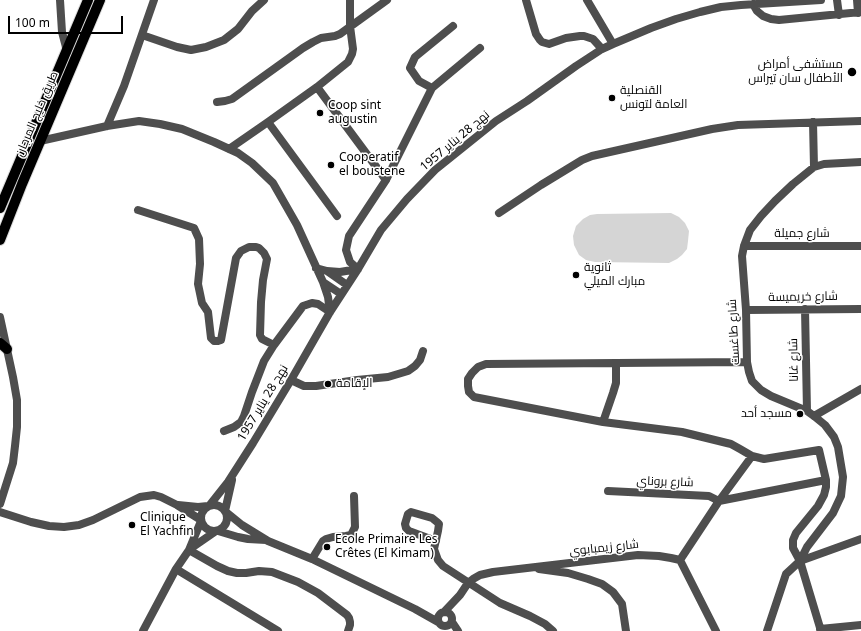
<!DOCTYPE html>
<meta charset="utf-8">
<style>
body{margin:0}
#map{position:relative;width:861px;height:631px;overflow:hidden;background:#fff;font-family:"Noto Sans",sans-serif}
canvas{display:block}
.scale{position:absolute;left:8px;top:16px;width:115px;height:18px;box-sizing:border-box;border:2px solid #000;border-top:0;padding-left:5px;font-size:12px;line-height:14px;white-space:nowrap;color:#000;-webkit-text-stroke:3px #fff;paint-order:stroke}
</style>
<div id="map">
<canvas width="861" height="631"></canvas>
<div class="scale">100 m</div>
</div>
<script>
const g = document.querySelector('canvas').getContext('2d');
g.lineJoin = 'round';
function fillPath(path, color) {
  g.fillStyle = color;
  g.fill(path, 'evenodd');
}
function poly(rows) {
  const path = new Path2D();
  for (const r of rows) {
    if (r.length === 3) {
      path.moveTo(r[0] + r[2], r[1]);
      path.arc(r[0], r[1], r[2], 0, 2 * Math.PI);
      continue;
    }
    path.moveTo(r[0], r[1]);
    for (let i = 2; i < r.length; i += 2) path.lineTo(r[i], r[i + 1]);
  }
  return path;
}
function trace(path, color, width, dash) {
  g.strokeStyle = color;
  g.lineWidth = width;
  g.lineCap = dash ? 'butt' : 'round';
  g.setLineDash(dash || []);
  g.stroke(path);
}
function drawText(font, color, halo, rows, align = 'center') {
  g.font = font + ' "Noto Sans",Cairo,sans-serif';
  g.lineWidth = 3;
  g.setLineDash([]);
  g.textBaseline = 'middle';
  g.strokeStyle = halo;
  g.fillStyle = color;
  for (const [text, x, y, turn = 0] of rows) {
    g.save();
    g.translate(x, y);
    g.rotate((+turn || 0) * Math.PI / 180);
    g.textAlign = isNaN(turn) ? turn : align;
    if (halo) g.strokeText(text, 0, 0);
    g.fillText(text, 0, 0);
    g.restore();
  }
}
fillPath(poly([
 [671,213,679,217,685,223,689,231,688,241,687,249,682,255,677,259,669,263,595,262,586,260,579,255,574,245,573,236,576,226,583,219,590,215,597,214]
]), '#d5d5d5');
const major = poly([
 [0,208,88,0],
 [0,240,22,184,100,0],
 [0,343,7,349]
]);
trace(major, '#dbdbdb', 12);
trace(poly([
 [60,0,62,32,67,51],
 [526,0,536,34,540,40,542,42,549,44,566,38,580,36,584,36,593,39,602,49],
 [587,0,613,44],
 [837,0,839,15],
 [857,0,858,13],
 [753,4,757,11,763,16,771,19,779,20,861,12],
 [142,35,177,47,191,50,206,47,224,40,238,29,252,11,264,0],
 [317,87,386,180],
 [432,88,419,81,410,68,415,57,453,26],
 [217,102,225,101,232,99,303,48,313,42,321,38,335,36,340,34,387,0],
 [268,122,337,216],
 [813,122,814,167],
 [107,126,124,86,154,0],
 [40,141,107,126,139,121,160,124,182,129,214,142,238,153,252,163,273,183,297,225,323,282,341,294],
 [229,149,268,122,317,87,348,62,352,54,353,49,350,26,350,0],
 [138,210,194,228,199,239,200,264,198,284,202,303,208,312,211,338,214,341,218,341,221,340,236,258,241,251,249,247,256,247,259,248,264,253,267,259,263,280,261,302,260,335,262,339,274,345,303,306,312,303,318,304,330,312],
 [499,213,541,185,582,160,592,156,712,129,738,125,861,121],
 [744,246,861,246],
 [316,268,327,271,347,285],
 [358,269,350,262,346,250,349,236,386,180,432,88,480,48],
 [327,271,340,272,358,269],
 [323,282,328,297,330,312],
 [805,309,807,411],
 [746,310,861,309],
 [0,317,13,377,17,400,17,427,15,446,13,463,0,504],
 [747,362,486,364,478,367,472,373,468,379,468,386,469,392,474,397,603,422,682,432,731,444,740,449,752,456,764,459,819,450,826,480,826,487,824,495,818,506,796,533,793,540,793,548,800,561,821,631],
 [291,380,304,386,316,386,357,380,388,377,408,371,415,366,420,360,423,351],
 [814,416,861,389],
 [603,422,613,393,616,383,616,363],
 [224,431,234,427,241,422,244,416,252,392,264,361,274,345],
 [608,491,709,496,719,501,826,480],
 [214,518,13],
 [178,505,198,507,208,506],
 [209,506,228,482,253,443,291,380,330,312,358,269,381,230,407,199,435,170,496,121,527,101,576,66,602,49,613,44,651,28,676,19,700,12,721,7,741,5,821,0],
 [225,511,232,480],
 [0,512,31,522,49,526,64,527,79,525,93,520,140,497,154,495,161,497,177,505,201,520],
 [226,512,242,525,268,541,312,559,415,609,438,622],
 [218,531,238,537,248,539,266,540],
 [436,541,409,531,406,528,405,524,408,514,411,512,432,518,437,522,439,524,438,531,434,549,438,560,443,566,500,603,530,616,545,624,553,631],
 [190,549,216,531],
 [189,550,217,566,228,571,237,573,246,573,259,571,272,572,298,582,318,593,347,615,349,618,350,622,350,625,348,631],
 [312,559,323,541,326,539,333,537,346,536,351,535,355,527,354,496],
 [680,560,719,501,752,456],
 [800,561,861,539],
 [176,569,278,631],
 [539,569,568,573,588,579,602,584,613,592,622,604,626,631],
 [445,619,7],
 [444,612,460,595,468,583,473,579,480,575,493,572,638,555,659,556,671,558,680,560,716,631],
 [452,622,458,631],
 [820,629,861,625],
 [143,631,176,569,189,550,201,521],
 [767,631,786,574,800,561,807,547,833,513,841,496,843,477,838,447,834,437,825,425,814,416,807,411,771,396,761,390,752,381,749,372,747,362,746,310,742,256,744,246,750,230,761,216,775,201,793,184,814,167,824,164,861,162]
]), '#4e4e4e', 8);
trace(major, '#000', 10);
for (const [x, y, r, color] of [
 [852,72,5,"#000"],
 [612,98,4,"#000"],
 [320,113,4,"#000"],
 [331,165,4,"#000"],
 [576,275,4,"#000"],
 [328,384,4,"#000"],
 [800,414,4,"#000"],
 [132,525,4,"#000"],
 [327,547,4,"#000"]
]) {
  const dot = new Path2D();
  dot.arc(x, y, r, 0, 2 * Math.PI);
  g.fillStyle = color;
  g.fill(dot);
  trace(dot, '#fff', 1.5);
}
drawText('12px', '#000', '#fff', [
 ["مستشفى أمراض",843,65,"right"],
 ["الأطفال سان تيراس",843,79,"right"],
 ["القنصلية",620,91],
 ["العامة لتونس",620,105],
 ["Coop sint",328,106],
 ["augustin",328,120],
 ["Cooperatif",339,158],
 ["el boustene",339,172],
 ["ثانوية",584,268],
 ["مبارك الميلي",584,282],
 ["الإقامة",336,384],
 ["مسجد أحد",792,414,"right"],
 ["Clinique",140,518],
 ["El Yachfin",140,532],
 ["Ecole Primaire Les",335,540],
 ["Crêtes (El Kimam)",335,554]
], 'left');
drawText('12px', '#000', '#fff', [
 ["طريق خليج المرجان",37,114,-67],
 ["نهج 28 يناير 1957",455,141,-40],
 ["شارع جميلة",802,234],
 ["شارع خريميسة",803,297,-1],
 ["شارع طاغست",734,332,-93],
 ["شارع غانا",794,360,-91],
 ["نهج 28 يناير 1957",263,403,-59],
 ["شارع بروناي",665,482,2],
 ["شارع زيمبابوي",604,548,-6]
]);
</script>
